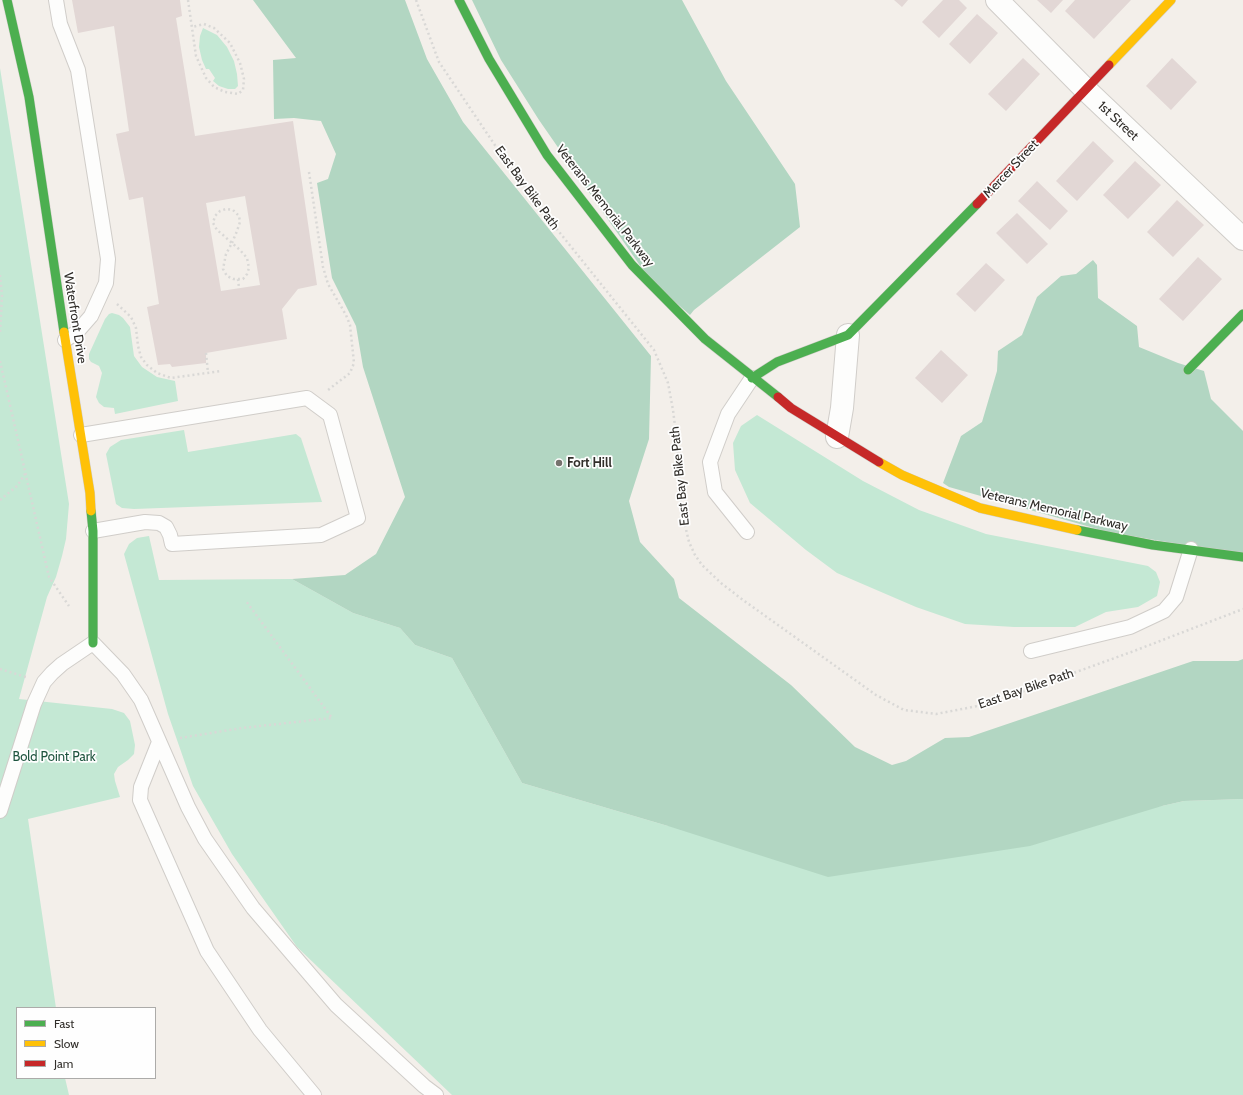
<!DOCTYPE html>
<style>
body{margin:0}
#map{position:relative;width:1243px;height:1095px;overflow:hidden;background:#f3efea;font-family:Cabin,sans-serif}
canvas{display:block}
.legend{position:absolute;left:16px;top:1007px;width:140px;height:72px;box-sizing:border-box;background:#fefefe;border:1px solid #acaba9;margin:0;padding:5px 7px;list-style:none;font-size:12px;color:#312e2a}
.legend li{display:flex;align-items:center;gap:8px;height:20px}
.legend b{width:20px;border:1px solid #acaba9}
</style>
<div id="map">
<canvas width="1243" height="1095"></canvas>
<ul class="legend">
<li><b style="height:5px;background:#4caf50"></b>Fast</li>
<li><b style="height:5px;background:#ffc107"></b>Slow</li>
<li><b style="height:5px;background:#c62828"></b>Jam</li>
</ul>
</div>
<script>
const g = document.querySelector('canvas').getContext('2d');
g.lineJoin = 'round';
function fillPath(path, color) {
  g.fillStyle = color;
  g.fill(path, 'evenodd');
}
function poly(rows) {
  const path = new Path2D();
  for (const r of rows) {
    path.moveTo(r[0], r[1]);
    for (let i = 2; i < r.length; i += 2) path.lineTo(r[i], r[i + 1]);
  }
  return path;
}
function trace(path, color, width, dash) {
  g.strokeStyle = color;
  g.lineWidth = width;
  g.lineCap = dash ? 'butt' : 'round';
  g.setLineDash(dash || []);
  g.stroke(path);
}
function drawText(font, color, halo, rows, align = 'center') {
  g.font = font + ' Cabin,sans-serif';
  g.lineWidth = 3.5;
  g.setLineDash([]);
  g.textBaseline = 'middle';
  g.strokeStyle = halo;
  g.fillStyle = color;
  for (const [text, x, y, turn = 0] of rows) {
    g.save();
    g.translate(x, y);
    g.rotate((+turn || 0) * Math.PI / 180);
    g.textAlign = isNaN(turn) ? turn : align;
    if (halo) g.strokeText(text, 0, 0);
    g.fillText(text, 0, 0);
    g.restore();
  }
}
fillPath(poly([
 [203,28,217,35,227,47,234,61,237,74,238,86,235,89,228,89,219,86,213,81,215,78,209,69,206,69,202,60,199,47,200,36],
 [0,68,69,504,66,539,62,556,56,577,47,597,19,699,112,709,124,713,130,721,135,745,134,754,128,760,118,767,114,774,115,781,120,797,28,819,56,1008,17,1008,17,1078,65,1078,69,1095,0,1095],
 [112,313,119,315,123,318,130,327,134,356,142,367,157,377,175,381,178,401,115,414,114,408,104,407,99,403,96,397,102,373,99,366,91,362,89,359,89,354,105,319,109,314],
 [757,415,863,481,919,510,986,534,1148,566,1156,572,1160,582,1157,596,1138,607,1106,612,1075,627,1014,627,965,624,916,607,837,573,806,550,750,503,735,470,733,443,741,426],
 [184,430,188,452,296,434,301,438,322,502,134,509,122,508,116,504,106,454,110,447,121,440],
 [149,536,159,580,292,579,353,613,400,628,415,645,452,658,522,783,668,826,1162,806,1184,801,1243,799,1243,1095,452,1095,297,947,232,854,193,786,168,714,124,554,129,544,137,538]
]), '#c4e8d4');
fillPath(poly([
 [253,0,405,0,427,59,463,122,651,356,649,439,629,501,640,542,674,579,679,598,791,685,855,747,892,765,906,761,945,738,969,737,1193,661,1238,661,1243,659,1243,799,1184,801,1162,806,1030,846,828,877,668,826,522,783,452,658,415,645,400,628,353,613,292,579,345,575,376,554,405,497,363,367,356,326,332,278,317,183,328,179,336,154,321,121,294,118,274,119,273,60,296,58],
 [472,0,682,0,726,81,795,184,800,227,694,310,690,315,650,280,539,120,501,60],
 [1093,260,1097,265,1098,298,1137,326,1139,347,1178,363,1204,371,1211,399,1243,431,1243,555,1108,532,949,487,943,483,961,436,982,422,997,371,998,351,1022,335,1037,297,1061,276,1076,274]
]), '#b2d6c2');
fillPath(poly([
 [72,0,180,0,182,16,176,18,195,136,293,121,317,285,298,289,282,309,287,339,206,353,206,363,172,367,170,364,158,365,147,307,159,304,143,197,129,200,116,134,129,131,114,26,78,33],
 [245,196,260,285,221,291,206,203],
 [894,0,908,0,902,7],
 [943,0,959,0,967,8,939,38,922,22],
 [1037,0,1063,0,1051,13],
 [1075,0,1131,0,1094,39,1065,11],
 [977,14,998,33,970,64,949,44],
 [1023,58,1040,74,1006,111,988,94],
 [1172,58,1197,82,1171,110,1146,86],
 [1093,141,1114,161,1077,201,1056,181],
 [1135,161,1161,185,1128,219,1103,195],
 [1037,181,1068,211,1050,230,1018,201],
 [1177,200,1204,225,1173,257,1147,232],
 [1017,213,1048,244,1027,264,996,233],
 [1198,257,1222,279,1183,321,1159,299],
 [986,263,1005,280,975,312,956,294],
 [941,350,968,375,942,403,915,378]
]), '#e2d7d5');
const lane = poly([
 [56,0,60,24,78,70,108,259,106,283,91,316,77,332,65,340],
 [81,435,307,398,330,415,358,518,321,535,172,544,170,535,166,527,159,523,145,522,93,531],
 [747,532,715,492,710,462,728,414,752,378],
 [1031,651,1130,627,1164,611,1176,597,1191,549],
 [159,742,141,787,140,800,207,951,260,1030,314,1095],
 [0,811,34,704,44,682,52,673,62,664,93,643,123,674,141,700,188,807,205,839,253,908,336,1005,424,1086,436,1095]
]);
const street = poly([
 [997,0,1085,89,1243,239],
 [837,437,842,408,848,335]
]);
const fast = poly([
 [7,0,29,97,64,332],
 [459,0,489,59,547,155,632,265,705,339,778,397],
 [1188,370,1243,314],
 [752,378,777,362,848,335,977,204],
 [91,511,93,531,93,643],
 [1077,530,1153,545,1243,557]
]);
const slow = poly([
 [1109,65,1171,0],
 [64,332,90,493,91,511],
 [879,462,902,475,980,508,1077,530]
]);
const jam = poly([
 [977,204,1109,65],
 [778,397,791,408,879,462]
]);
trace(lane, '#d0cdc9', 16);
trace(street, '#d0cdc9', 24);
trace(fast, '#d0cdc9', 10);
trace(slow, '#d0cdc9', 10);
trace(jam, '#d0cdc9', 10);
trace(poly([
 [188,0,196,56,206,78,214,87,225,92,238,94,243,90,244,79,240,63,230,43,214,28,204,24,192,27],
 [416,0,439,62,509,166,552,223,654,350,668,383,673,410,678,450,681,508,689,542,695,555,702,565,721,583,743,600,876,695,904,710,936,714,988,704,1134,651,1243,609],
 [309,172,323,267,328,284,346,315,350,325,354,363,350,373,328,390],
 [232,243,237,231,240,222,239,216,233,210,226,209,220,211,215,216,213,223,217,230,223,235,232,243,240,250,247,258,249,268,247,274,243,279,233,279,227,276,223,269,226,254,232,243],
 [0,275,2,295,0,334],
 [238,279,239,288],
 [117,304,131,317,136,328,138,346,141,357,147,365,157,373,171,378,221,371],
 [206,353,208,373],
 [0,361,49,577,69,606],
 [0,500,17,486,25,474],
 [0,669,26,677],
 [180,738,242,728,332,718,246,601]
]), '#d9d8d6', 2.5, [2, 3]);
trace(lane, '#fdfdfc', 14);
trace(street, '#fdfdfc', 22);
trace(fast, '#4caf50', 9);
trace(slow, '#ffc107', 9);
trace(jam, '#c62828', 9);
for (const [x, y, r, color] of [
 [559,463,4,"#75726d"]
]) {
  const dot = new Path2D();
  dot.arc(x, y, r, 0, 2 * Math.PI);
  g.fillStyle = color;
  g.fill(dot);
  trace(dot, '#fefefe', 1.5);
}
drawText('13px', '#312e2a', '#fefefe', [
 ["1st Street",1118,121,43],
 ["Mercer Street",1011,169,-47],
 ["East Bay Bike Path",527,188,54],
 ["Veterans Memorial Parkway",605,206,52],
 ["Waterfront Drive",75,318,81],
 ["East Bay Bike Path",680,476,-96],
 ["Veterans Memorial Parkway",1054,510,13],
 ["East Bay Bike Path",1026,689,-19]
]);
drawText('bold 13px', '#312e2a', '#fefefe', [
 ["Fort Hill",567,463]
], 'left');
drawText('13px', '#1e543e', '#fefefe', [
 ["Bold Point Park",54,757]
]);
</script>
